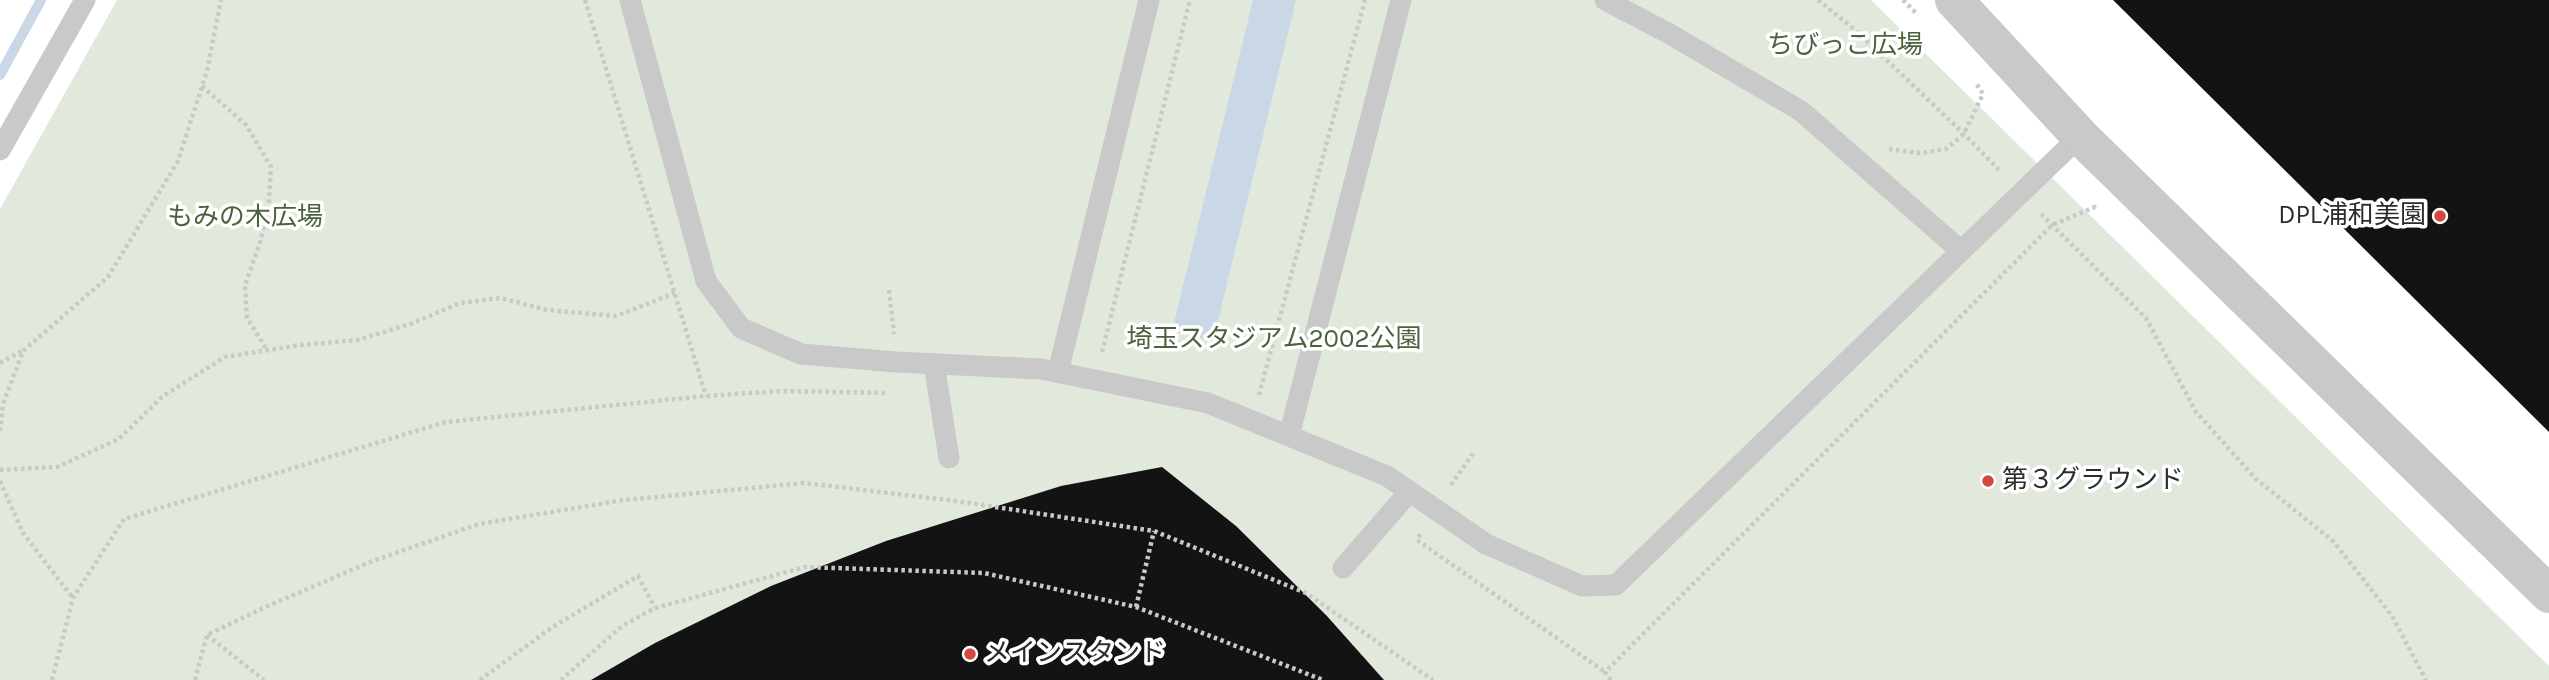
<!DOCTYPE html>
<meta charset="utf-8">
<style>
body{margin:0}
canvas{display:block;background:#fff}
</style>
<canvas width="2549" height="680"></canvas>
<script>
const g = document.querySelector('canvas').getContext('2d');
g.lineJoin = 'round';
function fillPath(path, color) {
  g.fillStyle = color;
  g.fill(path, 'evenodd');
}
function poly(rows) {
  const path = new Path2D();
  for (const r of rows) {
    path.moveTo(r[0], r[1]);
    for (let i = 2; i < r.length; i += 2) path.lineTo(r[i], r[i + 1]);
  }
  return path;
}
function trace(path, color, width, dash) {
  g.strokeStyle = color;
  g.lineWidth = width;
  g.lineCap = dash ? 'butt' : 'round';
  g.setLineDash(dash || []);
  g.stroke(path);
}
function drawText(font, color, halo, rows, align = 'center') {
  g.font = font + ' Karla,"Noto Sans JP",sans-serif';
  g.lineWidth = 7;
  g.setLineDash([]);
  g.textBaseline = 'middle';
  g.strokeStyle = halo;
  g.fillStyle = color;
  for (const [text, x, y, turn = 0] of rows) {
    g.save();
    g.translate(x, y);
    g.rotate((+turn || 0) * Math.PI / 180);
    g.textAlign = isNaN(turn) ? turn : align;
    if (halo) g.strokeText(text, 0, 0);
    g.fillText(text, 0, 0);
    g.restore();
  }
}
fillPath(poly([
 [117,0,1871,0,2549,666,2549,680,0,680,0,209]
]), '#e0e9db');
fillPath(poly([
 [1253,0,1296,0,1213,341,1172,331]
]), '#c9d7e7');
trace(poly([
 [0,75,41,0]
]), '#c9d7e7', 10);
fillPath(poly([
 [2113,0,2549,0,2549,432],
 [1162,467,1236,526,1326,615,1384,680,591,680,655,643,771,586,886,541,1061,486]
]), '#131313');
trace(poly([
 [585,0,706,396],
 [1818,0,1854,29,1964,134,2001,172],
 [1903,0,1918,15],
 [202,86,246,125,271,167,269,201,260,243,245,285,247,318,267,350],
 [1889,149,1920,153,1946,149,1964,134,1983,94,1976,83],
 [2041,214,2146,318,2196,412,2256,479,2333,541,2392,616,2426,680],
 [889,290,894,334],
 [1102,352,1190,0],
 [0,363,22,351],
 [1259,395,1365,0],
 [0,431,3,404,23,351,108,277,178,161,207,71,221,0],
 [0,470,57,467,119,439,163,396,225,357,300,345,358,340,413,323,460,303,501,298,547,310,616,316,675,293],
 [0,481,23,533,73,598],
 [1451,485,1474,452],
 [1420,534,1417,540,1605,672],
 [1136,607,1154,531],
 [207,635,264,680],
 [52,680,73,598,124,519,446,422,706,396,780,391,886,393],
 [195,680,207,635,261,609,370,562,479,524,624,500,804,483,956,501,1154,531,1306,593,1433,680],
 [480,680,551,628,638,576,655,608],
 [561,680,622,626,655,608,805,567,984,573,1136,607,1323,680],
 [1611,680,1605,672,2052,225,2095,207,2098,210]
]), '#c9c9c9', 4.5, [3.5, 3.5]);
trace(poly([
 [630,0,706,281,741,328,801,354,896,362,1041,369,1208,403,1387,476,1486,544,1582,586,1616,585,2080,136],
 [1605,0,1668,33,1801,111,1961,251],
 [0,150,85,0],
 [934,364,949,458],
 [1058,372,1149,0],
 [1289,436,1401,0],
 [1343,568,1409,492]
]), '#c9c9c9', 21);
trace(poly([
 [1954,0,2080,136,2549,594]
]), '#c9c9c9', 38);
for (const [x, y, r, color] of [
 [2440,216,7,"#d3493e"],
 [1988,481,7,"#d3493e"],
 [970,654,7,"#d3493e"]
]) {
  const dot = new Path2D();
  dot.arc(x, y, r, 0, 2 * Math.PI);
  g.fillStyle = color;
  g.fill(dot);
  trace(dot, '#fff', 2.5);
}
drawText('26px', '#4a633e', '#fff', [
 ["ちびっこ広場",1845,46],
 ["もみの木広場",245,218],
 ["埼玉スタジアム2002公園",1274,340]
]);
drawText('26px', '#2c2c2c', '#fff', [
 ["DPL浦和美園",2426,216,"right"],
 ["第３グラウンド",2002,481],
 ["メインスタンド",984,654]
], 'left');
</script>
